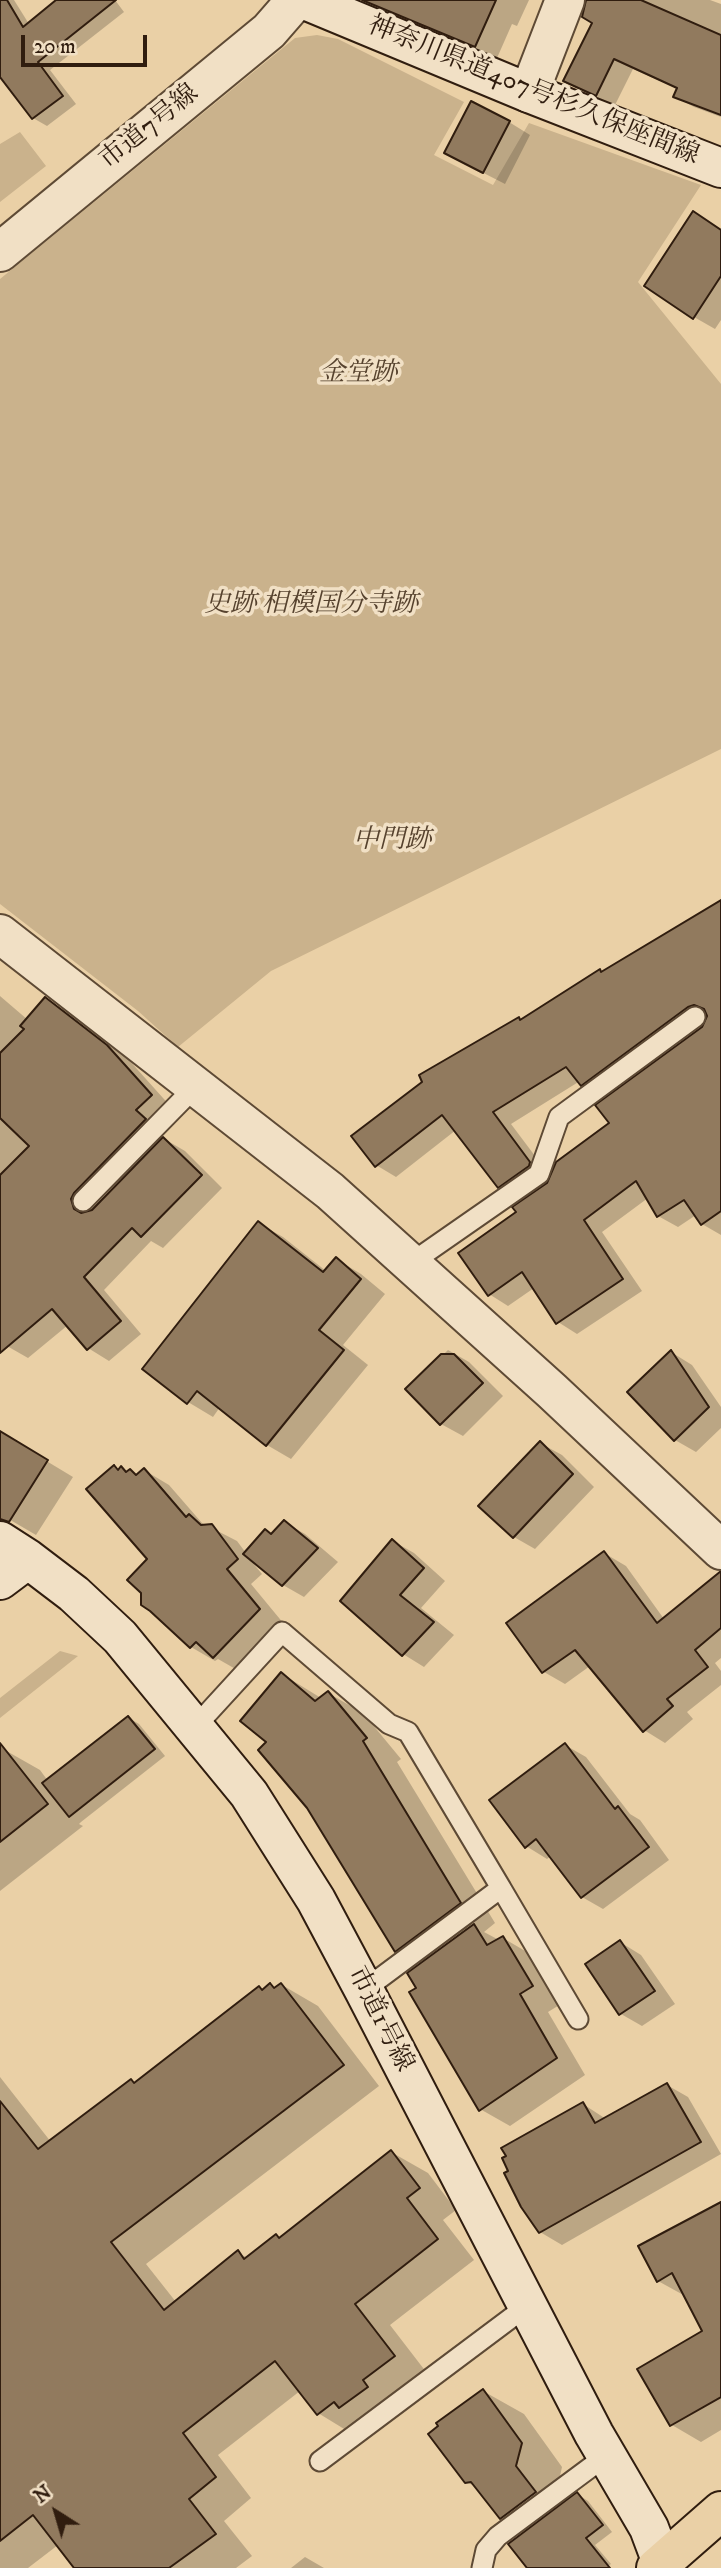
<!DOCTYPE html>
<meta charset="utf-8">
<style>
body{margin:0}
#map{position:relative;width:721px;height:2568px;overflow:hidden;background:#ead0a6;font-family:"IM FELL DW Pica",serif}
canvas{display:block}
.north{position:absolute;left:21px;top:2477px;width:70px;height:70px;-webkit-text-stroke:5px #f1e0c5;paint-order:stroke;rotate:323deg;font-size:19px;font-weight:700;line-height:28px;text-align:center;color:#301d0f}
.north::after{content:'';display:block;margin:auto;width:24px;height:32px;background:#301d0f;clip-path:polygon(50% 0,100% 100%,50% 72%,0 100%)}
.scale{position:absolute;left:21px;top:35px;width:126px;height:32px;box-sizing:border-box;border:4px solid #301d0f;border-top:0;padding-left:9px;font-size:21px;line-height:24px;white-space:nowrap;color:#301d0f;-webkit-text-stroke:5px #f1e0c5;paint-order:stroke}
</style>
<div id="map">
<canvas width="721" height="2568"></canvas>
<div class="north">N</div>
<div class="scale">20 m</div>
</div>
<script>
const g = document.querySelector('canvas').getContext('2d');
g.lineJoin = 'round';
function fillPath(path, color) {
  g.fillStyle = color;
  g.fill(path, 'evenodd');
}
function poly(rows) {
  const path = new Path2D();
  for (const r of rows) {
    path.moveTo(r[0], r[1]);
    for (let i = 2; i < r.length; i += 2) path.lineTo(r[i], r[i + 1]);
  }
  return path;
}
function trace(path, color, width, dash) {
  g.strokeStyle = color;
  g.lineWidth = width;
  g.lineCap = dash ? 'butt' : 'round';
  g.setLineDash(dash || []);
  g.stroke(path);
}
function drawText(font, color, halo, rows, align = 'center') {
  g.font = font + ' "IM FELL DW Pica","Noto Serif JP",serif';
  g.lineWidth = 7;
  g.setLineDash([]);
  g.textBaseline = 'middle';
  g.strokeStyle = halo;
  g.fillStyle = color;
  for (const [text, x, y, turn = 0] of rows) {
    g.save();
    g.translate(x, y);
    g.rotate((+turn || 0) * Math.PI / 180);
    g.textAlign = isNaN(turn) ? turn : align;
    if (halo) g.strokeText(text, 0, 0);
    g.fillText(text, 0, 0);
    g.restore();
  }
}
fillPath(poly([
 [317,35,338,39,464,102,434,155,493,185,529,123,701,185,638,282,721,384,721,749,271,971,178,1047,138,1011,0,904,0,279,295,38],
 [20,132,46,166,0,202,0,144],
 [60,1651,78,1656,0,1718,0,1698]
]), '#cab28c');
fillPath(poly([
 [0,0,14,0,29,24,59,0,115,0,124,12,50,70,76,104,47,126,33,118,3,78,0,79],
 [372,0,529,0,517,26,512,24,497,58,399,17],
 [606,0,710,0,721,4,721,117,694,107,675,97,678,89,633,69,615,105,589,95,571,84],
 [509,122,530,135,505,184,468,165],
 [721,230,721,320,715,329,694,317],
 [721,902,721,1235,702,1224,696,1215,678,1227,658,1216,648,1198,602,1232,642,1291,577,1334,558,1322,534,1288,508,1306,489,1294,518,1212,611,1123,704,1028,708,1018,602,1096,580,1081,511,1124,550,1176,518,1198,499,1187,456,1130,396,1177,376,1165,519,1019,522,1021],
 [0,996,28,1020,46,999,66,1011,128,1059,172,1108,156,1122,166,1132,161,1137,185,1151,222,1188,163,1248,151,1241,104,1290,141,1334,109,1361,88,1348,68,1325,28,1358,7,1346,0,1337],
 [258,1223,283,1237,326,1271,336,1259,361,1274,385,1294,343,1345,368,1365,291,1459,267,1445,220,1407,213,1417,188,1402],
 [448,1350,469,1362,503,1396,463,1436,441,1424,408,1389],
 [671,1352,692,1365,721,1407,721,1428,696,1452,675,1440],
 [0,1433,73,1477,36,1535,0,1514],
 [540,1443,562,1455,594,1487,535,1549,514,1537],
 [114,1467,138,1476,144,1470,169,1485,202,1523,237,1541,246,1553,273,1535,284,1522,305,1534,338,1562,304,1597,283,1585,252,1562,262,1574,251,1584,284,1624,239,1671,218,1659,215,1661,191,1647,149,1559],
 [393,1541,414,1553,445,1581,421,1608,454,1635,424,1667,403,1654],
 [604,1553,626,1566,664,1619,721,1579,721,1658,715,1663,721,1671,721,1685,687,1712,693,1719,665,1743,644,1730,590,1666,565,1684,544,1672,508,1623],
 [282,1674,321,1698,328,1693,363,1713,401,1759,397,1762,495,1923,484,1932,499,1940,503,1938,532,1955,561,2004,548,2012,585,2075,510,2126,480,2109,419,1988,421,1965,396,1951,269,1742],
 [129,1718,139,1724,165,1756,81,1822,79,1824,83,1826,0,1891,0,1751,3,1749,40,1770,48,1781],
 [565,1745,586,1757,630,1814,640,1820,669,1860,603,1909,582,1897,551,1856,547,1859,526,1846],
 [620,1942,641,1955,675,2004,642,2026,621,2014,587,1965],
 [282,1985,318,2006,379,2086,146,2264,176,2302,238,2253,248,2258,280,2239,391,2152,428,2173,456,2210,443,2220,474,2260,390,2325,430,2377,354,2435,318,2413,300,2391,218,2455,251,2498,224,2521,252,2556,236,2568,76,2568,58,2545,28,2568,0,2568,0,2077,51,2142,131,2081,136,2084,260,1988,264,1991,271,1986,276,1989],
 [667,2085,688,2097,721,2154,562,2245,540,2232,583,2104,606,2119],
 [721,2204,721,2430,701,2442,672,2425,639,2370,705,2331,687,2297,658,2281],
 [483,2391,524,2414,562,2467,557,2490,566,2503,577,2494,588,2501,612,2532,595,2545,611,2564,605,2568,529,2568,526,2532,501,2518,479,2489,467,2482],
 [305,2557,324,2568,291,2568]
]), '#0003');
const building = poly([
 [0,0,7,0,23,27,56,0,116,0,38,62,63,96,32,119,0,77,0,0],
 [362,0,496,0,475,47,362,0],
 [586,0,641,0,721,35,721,115,673,97,677,88,614,59,596,96,563,81,592,23,582,17,586,0],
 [471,101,510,121,483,173,444,153,471,101],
 [693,211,721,230,721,276,693,319,644,286,693,211],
 [721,900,721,1211,701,1225,684,1200,657,1217,636,1181,584,1220,623,1279,556,1324,522,1272,488,1296,458,1253,516,1212,512,1207,547,1183,556,1162,609,1123,595,1105,702,1027,707,1016,704,1009,694,1005,688,1007,581,1086,566,1067,493,1112,530,1162,529,1166,498,1188,442,1115,375,1167,351,1136,422,1082,419,1075,519,1017,520,1020,600,969,601,972,721,900],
 [45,997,107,1045,152,1095,136,1110,146,1119,74,1193,71,1199,74,1209,81,1213,92,1210,163,1137,202,1175,141,1237,132,1228,84,1277,121,1321,87,1350,52,1309,0,1353,0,1175,29,1146,0,1118,0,1053,24,1029,20,1026,45,997],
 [258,1221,323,1272,336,1257,361,1279,319,1330,344,1350,266,1446,197,1391,187,1404,142,1369,258,1221],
 [671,1350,709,1407,674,1441,627,1392,671,1350],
 [441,1354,454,1354,483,1383,440,1425,405,1389,441,1354],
 [0,1431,48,1460,9,1522,0,1519,0,1431],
 [540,1441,573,1474,513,1538,478,1506,540,1441],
 [114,1465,118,1470,121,1466,126,1472,130,1469,136,1475,144,1468,186,1517,189,1514,201,1525,212,1524,238,1559,227,1569,260,1609,213,1658,196,1642,190,1648,150,1611,141,1605,141,1593,127,1580,147,1559,86,1489,114,1465],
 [284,1520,318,1548,282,1586,243,1554,265,1529,271,1534,284,1520],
 [392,1539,424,1568,400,1595,434,1622,402,1656,340,1601,392,1539],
 [604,1551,657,1623,721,1571,721,1628,695,1650,708,1667,667,1699,673,1706,643,1732,575,1650,542,1673,506,1623,604,1551],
 [281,1672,315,1701,328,1691,367,1738,363,1741,461,1903,395,1952,307,1808,258,1750,266,1742,240,1721,281,1672],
 [128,1716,155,1749,69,1817,42,1783,128,1716],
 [0,1743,48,1804,0,1842,0,1743],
 [565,1743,615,1809,618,1806,649,1847,581,1898,536,1839,525,1848,489,1800,565,1743],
 [474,1924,487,1945,503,1936,533,1986,520,1994,557,2058,479,2111,409,1992,416,1988,407,1973,474,1924],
 [620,1940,655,1991,619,2015,585,1964,620,1940],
 [270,1983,274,1988,281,1983,344,2065,111,2242,164,2310,238,2250,244,2259,276,2234,279,2238,391,2150,420,2188,407,2198,438,2239,355,2304,395,2356,363,2380,368,2387,339,2408,334,2402,317,2415,275,2361,183,2433,216,2477,189,2499,216,2534,169,2568,74,2568,33,2515,0,2541,0,2101,38,2149,131,2079,134,2083,259,1986,262,1990,270,1983],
 [667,2083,701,2142,539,2233,521,2207,504,2173,508,2171,502,2158,506,2156,501,2148,583,2102,595,2123,667,2083],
 [721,2202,721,2397,670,2426,637,2369,702,2331,672,2273,657,2282,638,2246,721,2202],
 [483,2389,522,2443,516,2466,536,2492,500,2519,471,2482,465,2483,428,2434,438,2426,436,2423,483,2389],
 [577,2492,603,2525,586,2538,610,2568,527,2568,508,2544,577,2492]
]);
fillPath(building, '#917a5e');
trace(building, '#301d0f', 2);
const lane = poly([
 [83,1201,195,1087],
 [411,1263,539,1174,559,1117,695,1017],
 [195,1727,282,1632,389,1724,408,1732,501,1888,364,1990],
 [501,1888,578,2019],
 [320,2461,527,2306],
 [482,2568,486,2550,498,2536,607,2455]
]);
const street = poly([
 [529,93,565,0],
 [0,252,269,31,296,0],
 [0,934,330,1191,552,1391,721,1550]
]);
const secondary = poly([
 [305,0,529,93,721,168],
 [0,1541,28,1559,74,1594,120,1637,249,1794,316,1900,364,1990,594,2434,649,2528,664,2568],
 [0,1580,28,1559]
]);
const primary = poly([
 [656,2568,721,2511]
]);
trace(lane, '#5e4a35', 23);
trace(street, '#5e4a35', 42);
trace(secondary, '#301d0f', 42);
trace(primary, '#301d0f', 42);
trace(lane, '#f1e0c5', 19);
trace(street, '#f1e0c5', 38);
trace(secondary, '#f1e0c5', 38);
trace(primary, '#ead0a6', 38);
drawText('26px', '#301d0f', '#f1e0c5', [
 ["神奈川県道407号杉久保座間線",533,92,22],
 ["市道7号線",150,128,-39],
 ["市道1号線",379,2020,63]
]);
drawText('italic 26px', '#56422e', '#f1e0c5', [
 ["金堂跡",358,375],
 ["史跡 相模国分寺跡",311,606],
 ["中門跡",392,842]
]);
</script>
